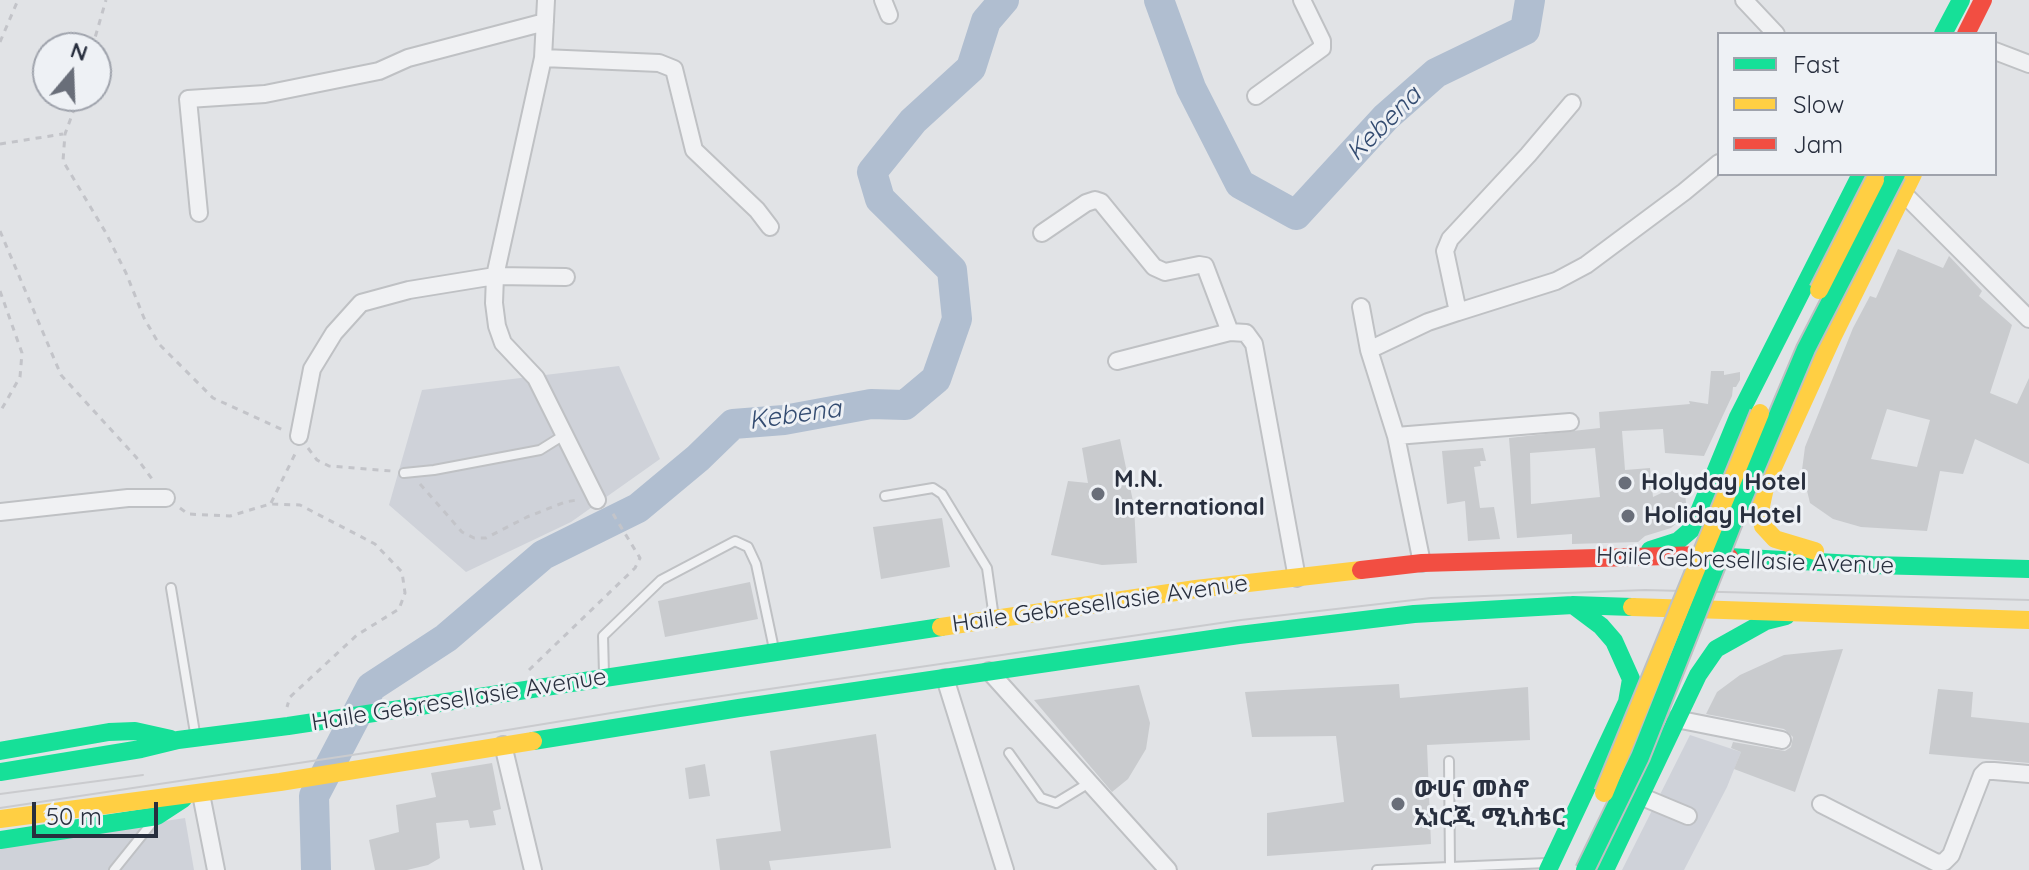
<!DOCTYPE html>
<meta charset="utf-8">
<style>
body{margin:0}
#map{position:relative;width:2029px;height:870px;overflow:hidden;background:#e1e3e6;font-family:Quicksand,sans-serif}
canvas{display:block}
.legend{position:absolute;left:1717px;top:32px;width:280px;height:144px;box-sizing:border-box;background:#eef1f5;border:2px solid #9fa3ac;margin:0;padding:10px 14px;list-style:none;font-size:24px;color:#282f3e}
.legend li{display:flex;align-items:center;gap:16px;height:40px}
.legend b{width:40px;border:2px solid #9fa3ac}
.north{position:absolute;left:32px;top:32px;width:80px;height:80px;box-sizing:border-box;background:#eef1f5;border:2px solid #9fa3ac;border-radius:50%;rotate:19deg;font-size:22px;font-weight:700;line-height:32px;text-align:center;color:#282f3e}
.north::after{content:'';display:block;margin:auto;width:28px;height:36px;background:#696e79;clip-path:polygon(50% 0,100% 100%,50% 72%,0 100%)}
.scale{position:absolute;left:32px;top:802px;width:126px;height:36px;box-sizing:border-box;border:4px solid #282f3e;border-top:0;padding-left:10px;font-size:24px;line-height:28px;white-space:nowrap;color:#282f3e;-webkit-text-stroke:6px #eef1f5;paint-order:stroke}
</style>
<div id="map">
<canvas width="2029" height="870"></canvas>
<ul class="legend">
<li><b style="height:10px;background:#16e098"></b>Fast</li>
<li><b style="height:10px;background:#ffcf43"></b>Slow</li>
<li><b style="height:10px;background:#f24e42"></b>Jam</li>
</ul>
<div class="north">N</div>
<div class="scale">50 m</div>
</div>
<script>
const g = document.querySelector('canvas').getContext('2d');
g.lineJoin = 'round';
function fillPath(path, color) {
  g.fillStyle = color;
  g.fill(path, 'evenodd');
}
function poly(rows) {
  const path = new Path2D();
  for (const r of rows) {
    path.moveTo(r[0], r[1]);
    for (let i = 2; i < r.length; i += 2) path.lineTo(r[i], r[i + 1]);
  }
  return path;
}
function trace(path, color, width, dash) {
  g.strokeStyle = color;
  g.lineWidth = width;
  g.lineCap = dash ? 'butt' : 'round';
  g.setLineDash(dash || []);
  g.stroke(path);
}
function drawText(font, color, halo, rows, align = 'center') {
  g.font = font + ' Quicksand,"Noto Sans Ethiopic",sans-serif';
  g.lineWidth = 6;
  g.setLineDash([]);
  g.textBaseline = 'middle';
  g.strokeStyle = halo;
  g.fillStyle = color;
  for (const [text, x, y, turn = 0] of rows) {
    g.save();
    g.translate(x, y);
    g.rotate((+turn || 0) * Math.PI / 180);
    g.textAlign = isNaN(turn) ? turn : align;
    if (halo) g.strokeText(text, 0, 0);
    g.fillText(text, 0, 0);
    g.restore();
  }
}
fillPath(poly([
 [619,366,660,459,571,522,466,572,389,505,422,390],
 [1690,735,1741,752,1727,787,1684,870,1622,870],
 [185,818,194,870,0,870,0,846]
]), '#cfd2d9');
trace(poly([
 [1159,0,1191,88,1240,184,1296,215,1386,117,1436,73,1525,30,1530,0],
 [316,870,314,796,371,687,446,638,543,555,638,508,698,458,733,424,784,420,871,404,905,405,936,379,957,319,952,270,880,199,872,172,913,121,971,68,986,21,1004,0]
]), '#b0bed0', 30);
fillPath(poly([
 [1898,249,1943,268,1949,256,1982,291,1979,296,2012,325,1990,393,2017,404,2029,378,2029,464,1975,439,1963,474,1940,471,1927,531,1861,527,1833,519,1810,503,1802,470,1805,447,1853,328,1870,296,1876,298],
 [1887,409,1930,420,1917,467,1871,459],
 [1711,371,1724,371,1724,375,1740,372,1740,380,1736,387,1733,387,1732,396,1704,456,1665,453,1663,429,1622,431,1625,470,1650,468,1653,497,1684,482,1686,503,1680,520,1671,528,1645,536,1638,542,1572,544,1572,534,1517,538,1509,438,1600,428,1599,412,1690,404,1689,401,1708,404],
 [1595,448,1600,497,1531,504,1530,453],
 [1120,439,1134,506,1137,563,1102,565,1051,555,1068,481,1088,483,1082,448],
 [1483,448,1486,461,1480,461,1481,466,1474,467,1480,508,1494,507,1500,539,1468,541,1465,501,1447,504,1442,451],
 [942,518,950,567,881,579,873,527],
 [750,582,758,619,665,637,658,601],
 [1843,649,1795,792,1734,769,1741,752,1731,748,1733,742,1785,751,1791,747,1793,737,1784,729,1706,714,1717,692,1740,675,1784,655],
 [1399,684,1400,698,1528,687,1530,740,1427,745,1431,844,1267,856,1267,813,1344,802,1336,736,1252,737,1245,692],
 [1139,685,1150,723,1146,749,1128,779,1112,792,1034,700],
 [1938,689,1973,692,1971,717,2029,723,2029,763,1929,754],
 [876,734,891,848,769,861,771,870,720,870,716,839,781,831,770,751],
 [492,763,501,809,493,811,496,825,470,828,468,820,436,823,440,858,428,865,407,870,375,870,369,840,399,832,396,805,436,797,431,773],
 [705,764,710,796,689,799,685,768]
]), '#c9cbce');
const lane = poly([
 [404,473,434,470,540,450,564,435],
 [885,496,933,488,942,494,987,568,994,618],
 [171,588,195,733],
 [604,674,603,636,661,580,735,541,748,547,756,564,774,649],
 [1009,753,1041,798,1056,803,1089,783],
 [1449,761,1450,867],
 [114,870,151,824],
 [1377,870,1547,863]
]);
const street = poly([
 [883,0,889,15],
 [1744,0,1776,34],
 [1995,51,2029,64],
 [543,58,659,63,674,69,694,150,757,210,770,227],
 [1256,96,1322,48,1322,41,1302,0],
 [1904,194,2029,319],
 [199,213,188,99,265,94,379,71,408,58,545,22],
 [1042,233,1086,203,1095,200,1101,202,1154,267,1165,272,1199,265,1205,266,1230,332],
 [566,277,495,276,494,303,497,326,503,343,536,378,597,500],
 [1361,307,1369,350,1396,436,1422,563],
 [1458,312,1556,281,1586,265,1684,192,1719,163],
 [1369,350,1428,322,1458,312,1445,251,1450,239,1528,155,1572,103],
 [1117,361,1230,332,1246,333,1254,344,1297,578],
 [299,436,312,369,334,333,361,303,409,290,495,276,543,58,546,0],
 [1396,436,1570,422],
 [0,512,128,498,166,498],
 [989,671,1168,870],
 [945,678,1005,870],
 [1676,719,1782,740],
 [503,745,533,870],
 [201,794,216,870],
 [1640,796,1688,816],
 [1821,804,1937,863,1944,862,1951,855,1982,775,1986,771,1994,771,2029,774]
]);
trace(lane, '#bfc1c4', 12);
trace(street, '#bfc1c4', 20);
trace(poly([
 [0,42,18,0],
 [92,48,106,0],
 [79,96,65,134,63,161,106,233,126,273,144,318,159,344,213,398,283,430],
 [0,144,63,134],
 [0,231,61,375,136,457,155,483],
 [0,291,22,353,20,377,0,412],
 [308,448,317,460,329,466,392,471],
 [420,484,462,532,474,538,486,538,527,517,565,502,577,500],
 [271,503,296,452],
 [180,508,188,514,230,516,270,504,300,505,375,544,402,572,405,593,399,609,357,635,290,697,287,707],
 [529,670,635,568,640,558,610,509]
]), '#c3c4c9', 3, [6, 6]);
trace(lane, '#f0f1f3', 8);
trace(street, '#f0f1f3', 16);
trace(poly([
 [1943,34,1961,0],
 [1650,550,1678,541,1692,529,1738,417,1861,174],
 [1729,557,1872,565,2029,569],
 [533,741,739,708,1239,635,1414,614,1573,605,1632,607],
 [0,751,109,732,135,731,171,739],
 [0,772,141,749,178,740,288,726,941,627],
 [0,840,157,816,183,799],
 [1548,870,1627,702,1631,679,1614,641,1601,626,1573,605],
 [1605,870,1698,675,1716,649,1766,621,1786,616]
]), '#16e098', 18);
trace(poly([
 [1815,551,1775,539,1763,526,1761,506,1766,483,1833,336,1913,174],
 [1632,607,2029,620],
 [941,627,1196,589,1361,570],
 [0,819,280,782,533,741]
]), '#ffcf43', 18);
trace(poly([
 [1966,34,1983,0],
 [1361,570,1422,563,1702,555,1729,557]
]), '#f24e42', 18);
trace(poly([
 [0,794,143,775],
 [0,808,385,750,660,705,1241,620,1431,598,1645,590,2029,600]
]), '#cacbce', 2);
const fastBridge = poly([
 [1585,870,1640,757,1735,517,1806,349,1896,174]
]);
const slowBridge = poly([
 [1819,290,1875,180],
 [1604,793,1760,413]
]);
trace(fastBridge, '#bec0c3', 22, []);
trace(slowBridge, '#bec0c3', 22, []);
trace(fastBridge, '#16e098', 18);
trace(slowBridge, '#ffcf43', 18);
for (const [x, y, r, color] of [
 [1625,483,8,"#696e79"],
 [1098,494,8,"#696e79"],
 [1628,516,8,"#696e79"],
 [1398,804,8,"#696e79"]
]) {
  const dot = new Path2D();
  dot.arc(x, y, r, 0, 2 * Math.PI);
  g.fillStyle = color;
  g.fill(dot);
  trace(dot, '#eef1f5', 3);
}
drawText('bold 24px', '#282f3e', '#eef1f5', [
 ["M.N.",1114,480],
 ["International",1114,508],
 ["Holyday Hotel",1641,483],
 ["Holiday Hotel",1644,516],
 ["ውሀና መስኖ",1414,790],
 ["ኢነርጂ ሚኒስቴር",1414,818]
], 'left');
drawText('24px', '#282f3e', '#eef1f5', [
 ["Haile Gebresellasie Avenue",1745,561,2],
 ["Haile Gebresellasie Avenue",1100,604,-8],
 ["Haile Gebresellasie Avenue",459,700,-9]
]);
drawText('italic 26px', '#344c71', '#eef1f5', [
 ["Kebena",1384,124,-45],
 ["Kebena",795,415,-8]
]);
</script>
